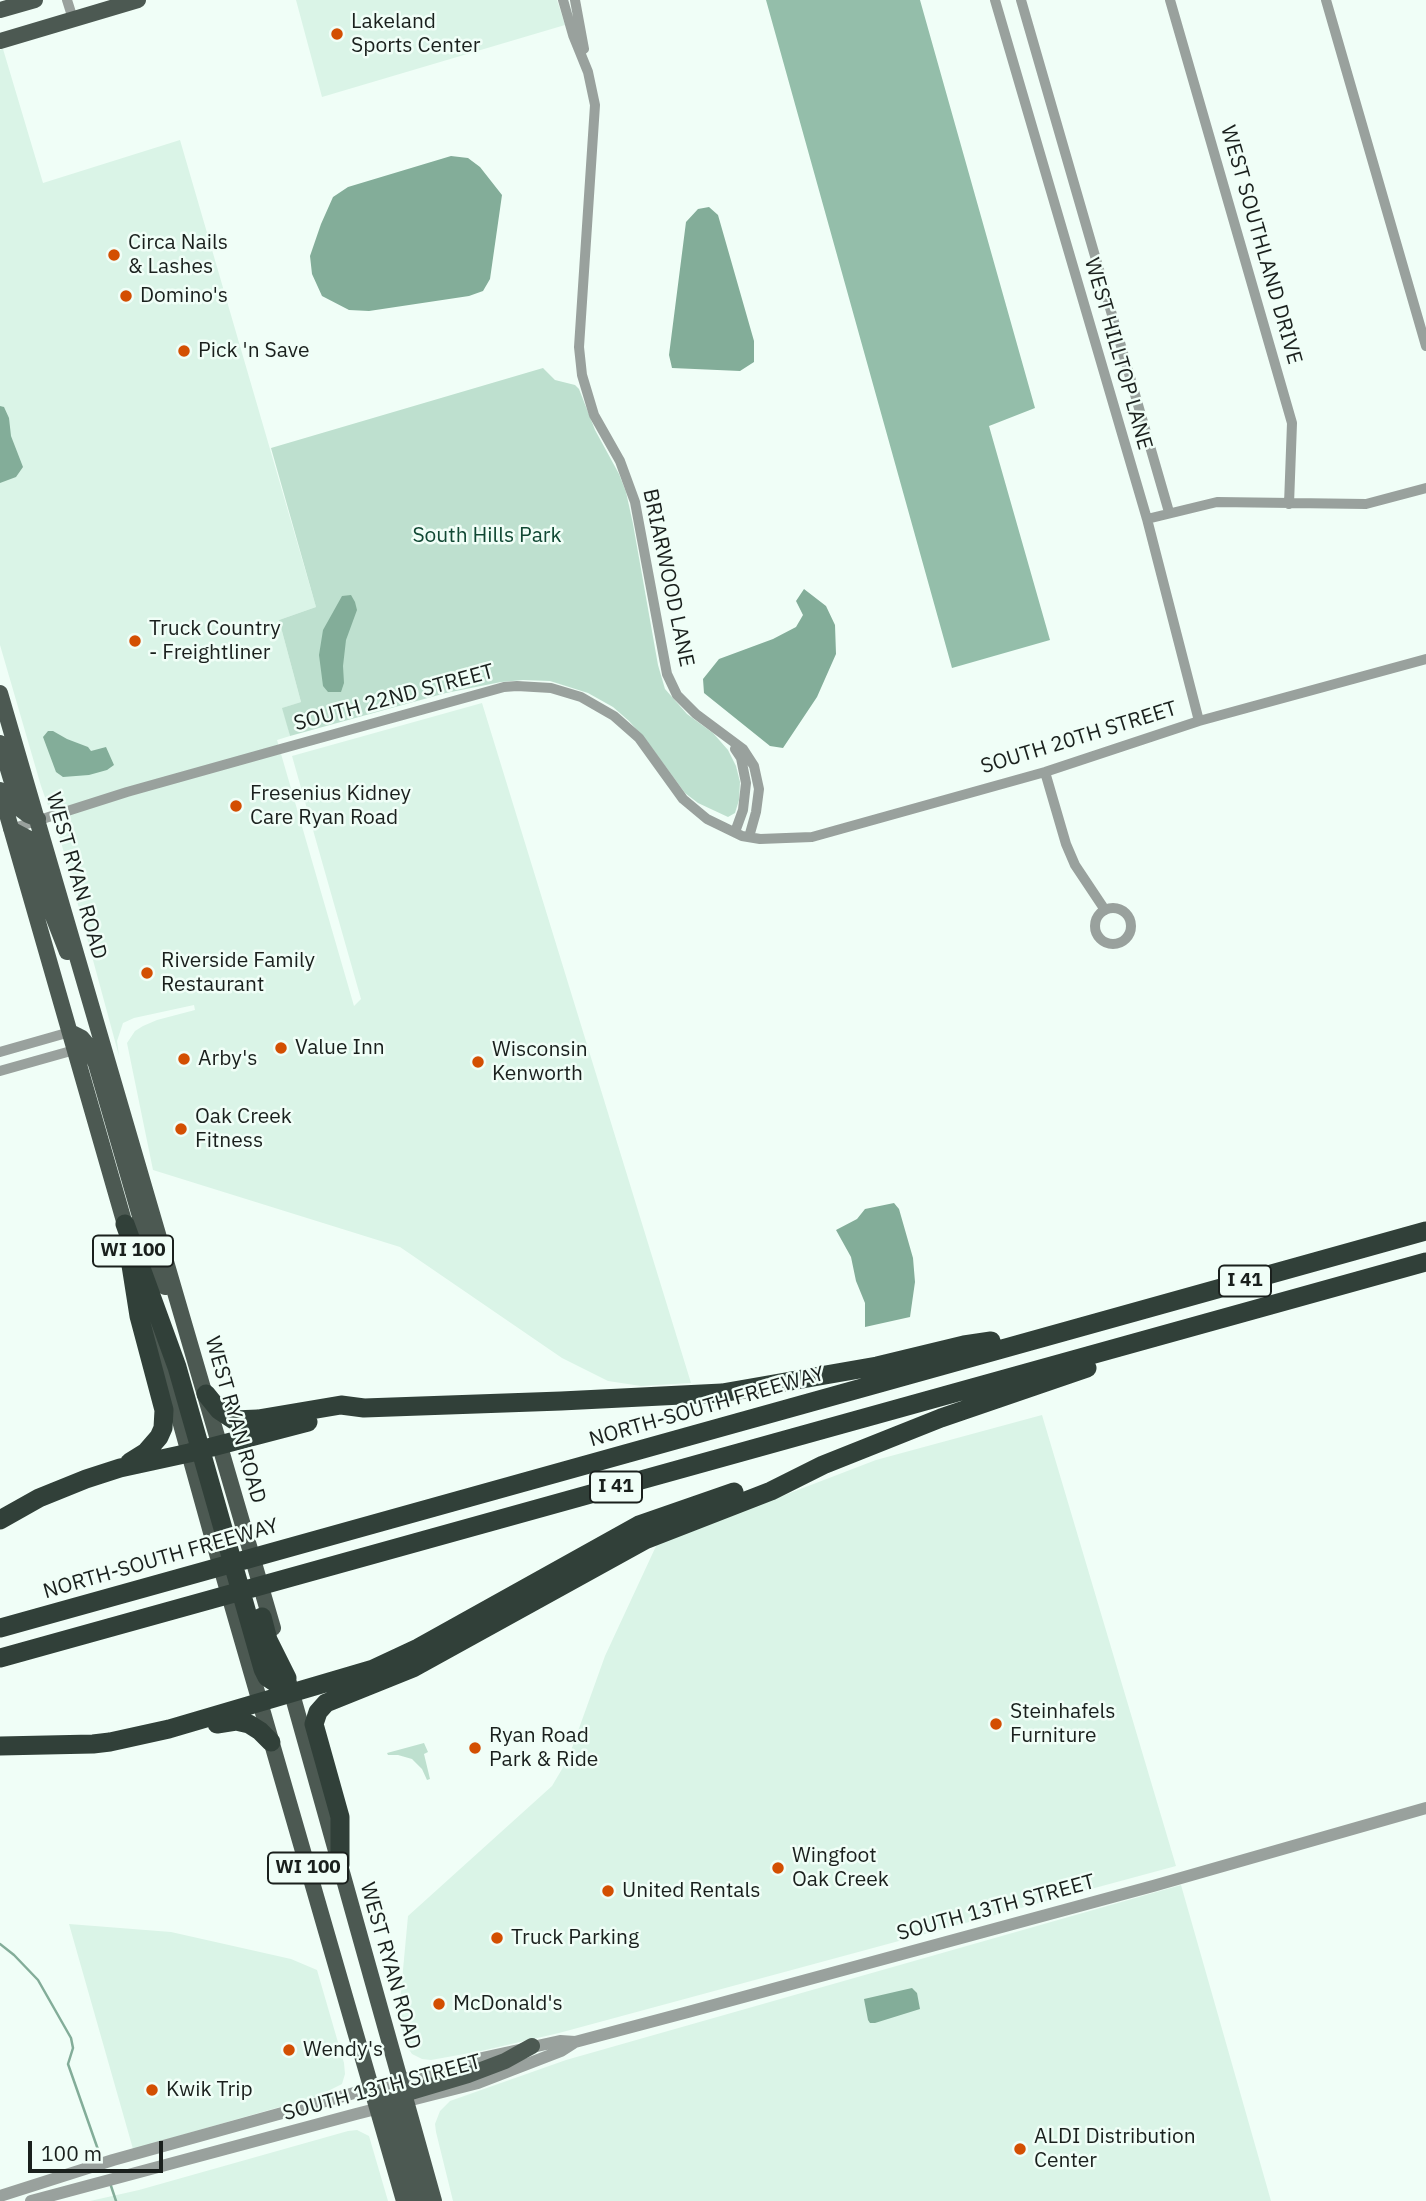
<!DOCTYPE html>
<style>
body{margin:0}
#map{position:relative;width:1426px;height:2201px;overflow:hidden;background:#f0fef7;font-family:"IBM Plex Sans",sans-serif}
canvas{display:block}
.scale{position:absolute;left:28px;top:2141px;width:135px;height:32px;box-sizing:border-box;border:4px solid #1a201d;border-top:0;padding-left:9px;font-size:21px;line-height:24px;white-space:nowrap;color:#1a201d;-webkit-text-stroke:5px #f0fef7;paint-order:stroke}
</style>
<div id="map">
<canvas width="1426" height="2201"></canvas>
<div class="scale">100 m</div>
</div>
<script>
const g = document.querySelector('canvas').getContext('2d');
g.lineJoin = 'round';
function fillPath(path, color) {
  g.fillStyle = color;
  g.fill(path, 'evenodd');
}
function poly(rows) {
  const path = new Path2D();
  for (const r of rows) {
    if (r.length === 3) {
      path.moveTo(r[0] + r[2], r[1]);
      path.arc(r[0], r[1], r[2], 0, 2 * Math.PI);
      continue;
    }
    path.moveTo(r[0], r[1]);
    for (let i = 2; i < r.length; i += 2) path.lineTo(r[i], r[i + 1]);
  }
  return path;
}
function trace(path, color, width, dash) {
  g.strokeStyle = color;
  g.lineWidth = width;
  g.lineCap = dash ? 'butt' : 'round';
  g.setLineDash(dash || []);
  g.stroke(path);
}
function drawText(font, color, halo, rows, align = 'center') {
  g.font = font + ' "IBM Plex Sans",sans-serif';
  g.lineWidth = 5;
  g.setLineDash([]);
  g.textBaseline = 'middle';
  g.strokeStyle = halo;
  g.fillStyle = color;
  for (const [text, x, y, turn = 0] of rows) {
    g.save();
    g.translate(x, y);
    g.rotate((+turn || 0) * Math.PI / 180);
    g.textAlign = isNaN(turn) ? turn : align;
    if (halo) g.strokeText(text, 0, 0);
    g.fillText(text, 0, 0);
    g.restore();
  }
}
fillPath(poly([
 [296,0,557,0,565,25,322,97],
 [3,49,43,183,180,140,316,607,279,620,301,702,283,708,290,736,277,740,354,1006,361,999,292,756,482,703,691,1383,641,1386,608,1381,562,1358,400,1247,153,1170,127,1043,135,1031,143,1026,157,1020,195,1010,194,1005,134,1018,123,1023,117,1041,119,1056,61,842,41,786,0,645,0,50],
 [1042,1415,1176,1866,559,2033,481,2051,431,2060,422,2059,412,2054,408,2048,397,2012,400,2002,408,1916,552,1786,568,1759,605,1656,657,1544,876,1460],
 [1181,1885,1271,2201,453,2201,436,2132,435,2124,440,2111,450,2101,566,2060],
 [69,1924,171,1932,291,1959,317,1970,344,2063,345,2074,342,2084,318,2096,133,2149],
 [357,2130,369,2136,388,2201,90,2201,139,2190,348,2131]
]), '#daf4e7');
fillPath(poly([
 [543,368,555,380,575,385,579,389,595,430,619,474,626,492,633,524,658,665,665,689,687,714,713,733,728,750,736,766,740,782,739,800,735,813,728,817,698,803,685,793,646,740,629,721,613,707,588,693,550,681,523,680,501,682,446,693,290,736,282,708,301,702,279,620,316,607,271,448],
 [424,1743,428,1752,424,1754,430,1779,427,1780,422,1769,412,1759,398,1755,388,1755,387,1753]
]), '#bee0cf');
fillPath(poly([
 [766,0,920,0,1035,408,989,426,1050,640,952,668]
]), '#94beaa');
fillPath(poly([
 [451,156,468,158,480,167,502,195,490,279,483,291,469,296,369,311,349,310,322,296,312,274,310,256,321,224,333,197,348,187],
 [709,207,718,215,754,341,754,362,740,371,672,368,669,355,686,222,698,209],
 [0,406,4,407,9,418,11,436,23,467,16,477,0,483],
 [804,589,826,606,835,625,836,654,817,697,783,748,770,746,704,693,703,679,719,659,773,639,796,627,803,615,796,601],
 [351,595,355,602,357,610,346,640,343,666,344,683,341,692,328,692,323,686,319,655,323,630,342,596],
 [48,731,53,731,67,739,88,747,91,751,106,747,114,765,107,770,89,775,63,777,56,772,43,737],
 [894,1203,899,1209,913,1258,915,1282,910,1317,865,1327,865,1303,856,1281,851,1257,836,1230,857,1219,865,1209],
 [912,1988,917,1993,920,2009,875,2023,870,2023,868,2020,864,1999]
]), '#83ad99');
trace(poly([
 [0,1944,14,1955,38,1980,71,2038,73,2048,68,2064,102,2161],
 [110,2183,116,2201]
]), '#83ad99', 2.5);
trace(poly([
 [67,0,73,19],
 [563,0,573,35,588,72,595,105,579,347,582,375,594,415,620,461,635,502,667,674,677,695,696,714,743,749,754,766,759,789,756,812,749,837],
 [575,0,584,49],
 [995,0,1147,519,1199,721],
 [1021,0,1169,512],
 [1170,0,1292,423,1289,504],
 [1326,0,1426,346],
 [1147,519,1217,502,1366,504,1426,488],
 [1045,772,1066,844,1075,865,1105,910],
 [11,829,127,792,284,748,504,687,517,686,551,688,581,697,614,716,639,738,683,799,707,819,742,836,760,839,812,837,1045,772,1199,721,1426,659],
 [735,832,743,810,746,783,741,758,735,749],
 [1113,926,18],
 [0,1052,70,1032],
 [0,1071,78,1049]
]), '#99a19d', 10);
trace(poly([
 [0,2196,113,2160,473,2060,560,2041,575,2042,688,2012,1153,1886,1426,1808],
 [31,2201,356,2114,478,2083,561,2051,575,2042]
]), '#99a19d', 12);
trace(poly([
 [0,10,35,0],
 [0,41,138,0],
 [0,693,273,1628],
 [0,743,20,809,28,815,38,819],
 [0,790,128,1235],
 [11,829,28,838,51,911,67,952],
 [70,1032,82,1038,87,1044,96,1064,148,1244,165,1287],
 [154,1327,212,1536,404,2201],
 [289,1683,434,2201],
 [382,2096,393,2105,420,2201],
 [378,2109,404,2094,468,2075,505,2061,532,2046]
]), '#4c5952', 16);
trace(poly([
 [125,1224,177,1367,263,1669,267,1677,291,1693],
 [206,1394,219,1410,234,1420,258,1419,341,1405,364,1408,561,1401,722,1393,877,1366,964,1345,991,1341],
 [130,1462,146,1452,159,1437,163,1428,164,1410,139,1316,130,1259],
 [0,1520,39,1498,86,1479,120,1468,189,1453,308,1422],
 [262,1617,268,1640,287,1678],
 [0,1628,1426,1231],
 [0,1658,1426,1262],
 [217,1724,236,1721,249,1724,260,1731,271,1742],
 [0,1746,93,1744,110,1742,169,1729,373,1669,418,1648,639,1525,734,1492],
 [340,1865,340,1817,314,1724,318,1712,326,1703,413,1668,645,1540,771,1491,823,1465,941,1418,1087,1368]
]), '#314039', 19);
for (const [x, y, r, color] of [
 [337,34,7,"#d34f02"],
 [114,255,7,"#d34f02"],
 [126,296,7,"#d34f02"],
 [184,351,7,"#d34f02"],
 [135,641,7,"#d34f02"],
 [236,806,7,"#d34f02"],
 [147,973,7,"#d34f02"],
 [281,1048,7,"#d34f02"],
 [184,1059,7,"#d34f02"],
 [478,1062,7,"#d34f02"],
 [181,1129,7,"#d34f02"],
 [996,1724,7,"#d34f02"],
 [475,1748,7,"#d34f02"],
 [778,1868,7,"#d34f02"],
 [608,1891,7,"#d34f02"],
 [497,1938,7,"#d34f02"],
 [439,2004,7,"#d34f02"],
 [289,2050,7,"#d34f02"],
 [152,2090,7,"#d34f02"],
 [1020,2149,7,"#d34f02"]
]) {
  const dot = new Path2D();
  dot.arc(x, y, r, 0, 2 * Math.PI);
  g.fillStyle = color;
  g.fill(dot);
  trace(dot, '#f0fef7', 2.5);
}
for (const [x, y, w] of [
 [133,1251,80],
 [1245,1281,52],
 [616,1487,52],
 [308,1868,80]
]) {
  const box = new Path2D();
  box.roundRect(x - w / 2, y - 15.5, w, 31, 5);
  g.fillStyle = '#f0fef7';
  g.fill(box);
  trace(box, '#1a201d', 2);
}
drawText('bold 19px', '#1a201d', null, [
 ["WI 100",133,1251],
 ["I 41",1245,1281],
 ["I 41",616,1487],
 ["WI 100",308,1868]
]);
drawText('21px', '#1a201d', '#f0fef7', [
 ["Lakeland",351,22],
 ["Sports Center",351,46],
 ["Circa Nails",128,243],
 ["& Lashes",128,267],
 ["Domino's",140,296],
 ["Pick 'n Save",198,351],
 ["Truck Country",149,629],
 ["- Freightliner",149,653],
 ["Fresenius Kidney",250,794],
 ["Care Ryan Road",250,818],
 ["Riverside Family",161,961],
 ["Restaurant",161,985],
 ["Value Inn",295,1048],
 ["Wisconsin",492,1050],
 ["Kenworth",492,1074],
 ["Arby's",198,1059],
 ["Oak Creek",195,1117],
 ["Fitness",195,1141],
 ["Steinhafels",1010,1712],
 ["Furniture",1010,1736],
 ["Ryan Road",489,1736],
 ["Park & Ride",489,1760],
 ["Wingfoot",792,1856],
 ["Oak Creek",792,1880],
 ["United Rentals",622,1891],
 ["Truck Parking",511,1938],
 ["McDonald's",453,2004],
 ["Wendy's",303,2050],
 ["Kwik Trip",166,2090],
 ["ALDI Distribution",1034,2137],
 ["Center",1034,2161]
], 'left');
drawText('21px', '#1a201d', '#f0fef7', [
 ["WEST SOUTHLAND DRIVE",1261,245,74],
 ["WEST HILLTOP LANE",1118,354,74],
 ["BRIARWOOD LANE",668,578,78],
 ["SOUTH 22ND STREET",394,698,-15],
 ["SOUTH 20TH STREET",1079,738,-17],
 ["WEST RYAN ROAD",76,876,74],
 ["NORTH-SOUTH FREEWAY",707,1407,-16],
 ["WEST RYAN ROAD",235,1420,74],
 ["NORTH-SOUTH FREEWAY",161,1559,-16],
 ["SOUTH 13TH STREET",996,1908,-15],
 ["WEST RYAN ROAD",390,1966,74],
 ["SOUTH 13TH STREET",382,2088,-15]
]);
drawText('21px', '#104833', '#f0fef7', [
 ["South Hills Park",487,536]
]);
</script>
